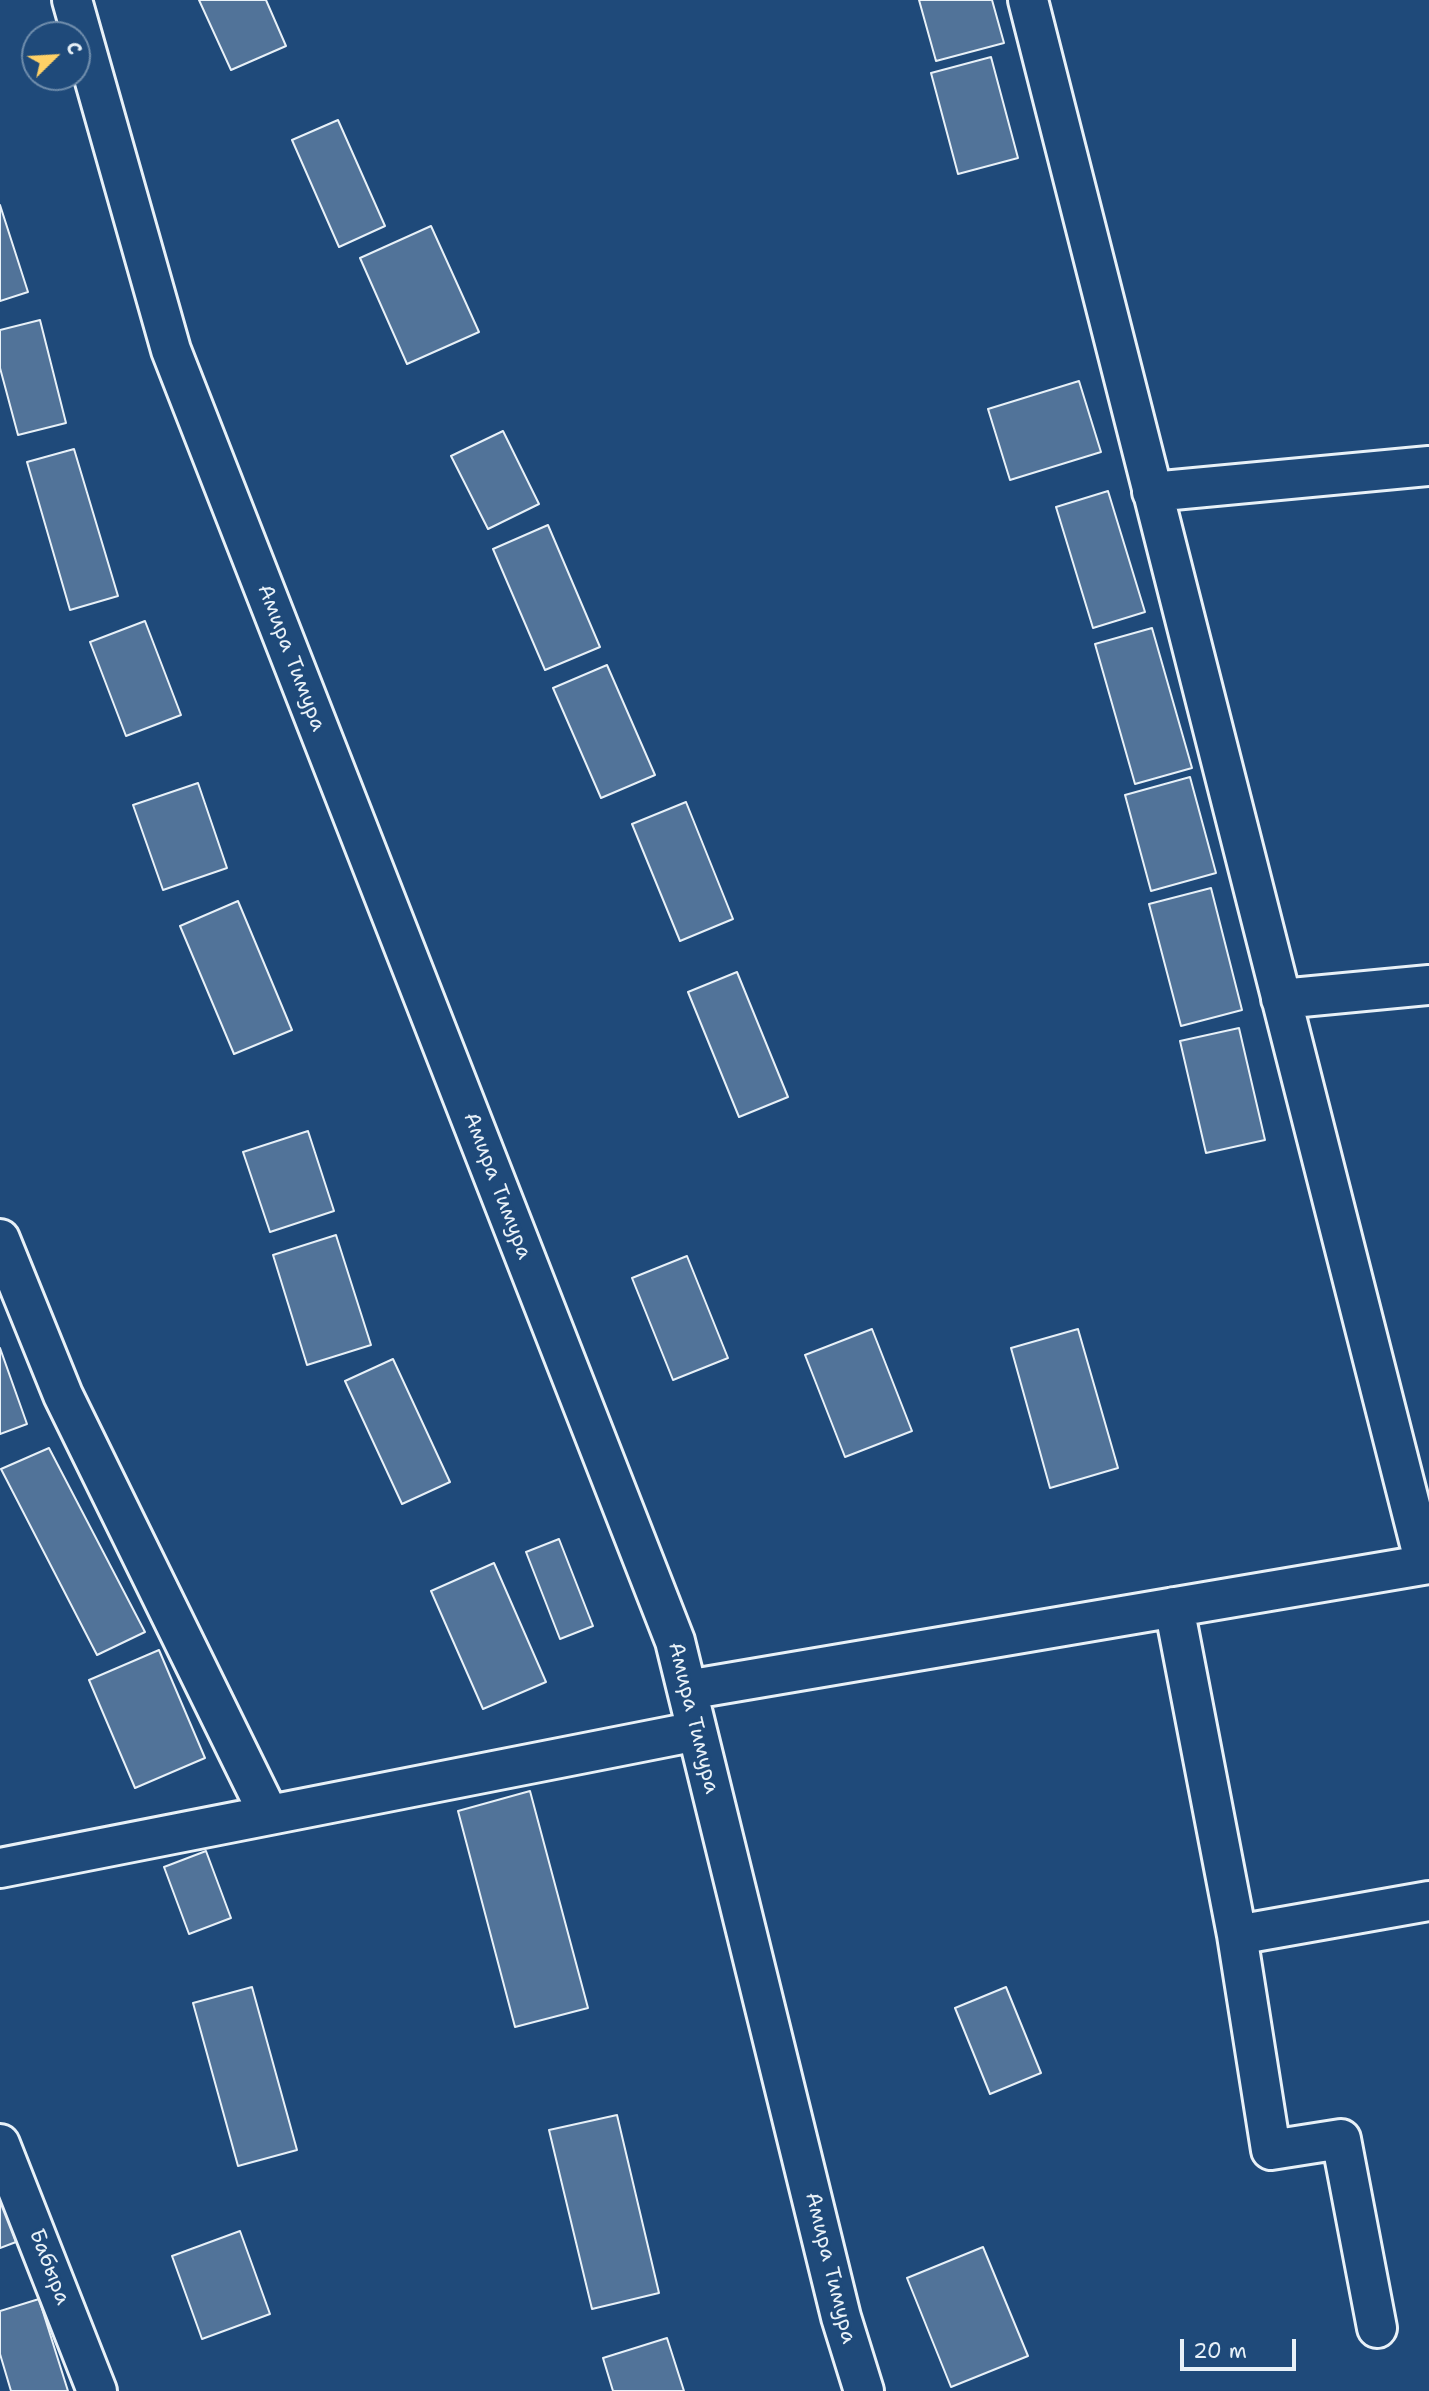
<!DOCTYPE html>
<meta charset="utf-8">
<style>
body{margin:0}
#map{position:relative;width:1429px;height:2391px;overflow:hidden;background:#1f4a7a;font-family:"Shantell Sans",sans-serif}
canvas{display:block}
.north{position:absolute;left:21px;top:21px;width:70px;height:70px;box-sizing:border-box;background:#1f4a7a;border:2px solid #6f8dac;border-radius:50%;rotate:66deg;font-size:19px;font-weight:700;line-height:28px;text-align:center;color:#e8f1f8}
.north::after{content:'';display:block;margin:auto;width:24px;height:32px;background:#ffd166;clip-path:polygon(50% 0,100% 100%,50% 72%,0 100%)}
.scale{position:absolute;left:1180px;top:2339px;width:116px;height:32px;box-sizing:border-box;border:4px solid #e8f1f8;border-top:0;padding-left:9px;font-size:21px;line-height:24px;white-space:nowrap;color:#e8f1f8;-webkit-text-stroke:5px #1f4a7a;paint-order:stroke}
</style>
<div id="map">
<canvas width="1429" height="2391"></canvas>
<div class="north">С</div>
<div class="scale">20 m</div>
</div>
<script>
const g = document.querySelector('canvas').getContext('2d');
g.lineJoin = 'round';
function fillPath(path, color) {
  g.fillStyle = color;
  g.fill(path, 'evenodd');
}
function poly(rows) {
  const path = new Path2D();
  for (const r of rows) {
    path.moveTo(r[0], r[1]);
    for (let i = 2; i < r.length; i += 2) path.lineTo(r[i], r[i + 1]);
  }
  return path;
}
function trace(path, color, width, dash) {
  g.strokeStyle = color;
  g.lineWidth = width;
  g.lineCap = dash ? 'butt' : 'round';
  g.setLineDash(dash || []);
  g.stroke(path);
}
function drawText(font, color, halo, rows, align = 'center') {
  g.font = font + ' "Shantell Sans",sans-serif';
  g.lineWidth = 6;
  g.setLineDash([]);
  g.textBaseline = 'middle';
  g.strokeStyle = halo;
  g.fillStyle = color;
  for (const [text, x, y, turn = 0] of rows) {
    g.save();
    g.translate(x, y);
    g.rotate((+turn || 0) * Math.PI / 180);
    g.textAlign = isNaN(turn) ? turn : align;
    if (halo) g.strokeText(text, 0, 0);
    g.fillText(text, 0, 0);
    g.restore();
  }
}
const building = poly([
 [199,0,266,0,286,46,231,70,199,0],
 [919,0,992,0,1004,43,936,61,919,0],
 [991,57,1018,158,958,174,931,73,991,57],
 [338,120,385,226,339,247,292,140,338,120],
 [0,205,28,292,0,301,0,205],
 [431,226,479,332,407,364,360,258,431,226],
 [40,320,66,423,18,435,0,368,0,330,40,320],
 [1079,381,1101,452,1010,480,988,409,1079,381],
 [503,431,539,504,488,529,451,456,503,431],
 [74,449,118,596,70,610,27,462,74,449],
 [1108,491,1145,612,1093,628,1056,507,1108,491],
 [548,525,600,647,545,670,493,549,548,525],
 [145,621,181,715,126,736,90,642,145,621],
 [1152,628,1192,768,1135,784,1095,644,1152,628],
 [607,665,655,775,601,798,553,688,607,665],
 [1190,777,1216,873,1151,891,1125,795,1190,777],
 [198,783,227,868,163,890,133,805,198,783],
 [686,802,733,919,680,941,632,824,686,802],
 [1211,888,1242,1010,1181,1026,1149,904,1211,888],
 [238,901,292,1030,234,1054,180,926,238,901],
 [737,972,788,1097,739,1117,688,992,737,972],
 [1239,1028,1265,1140,1206,1153,1180,1041,1239,1028],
 [308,1131,334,1211,270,1232,243,1152,308,1131],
 [336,1235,371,1345,307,1365,273,1255,336,1235],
 [687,1256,728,1358,673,1380,632,1278,687,1256],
 [872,1329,912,1431,845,1457,805,1355,872,1329],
 [1078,1329,1118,1468,1050,1488,1011,1348,1078,1329],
 [0,1348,27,1424,0,1434,0,1348],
 [393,1359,450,1482,402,1504,345,1381,393,1359],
 [49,1448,145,1632,97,1655,1,1469,49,1448],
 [559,1539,593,1626,560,1639,526,1552,559,1539],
 [494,1563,546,1682,483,1709,431,1591,494,1563],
 [159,1650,205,1758,135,1788,89,1680,159,1650],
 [530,1791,588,2008,515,2027,458,1811,530,1791],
 [206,1851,231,1918,189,1934,164,1867,206,1851],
 [252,1987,297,2150,238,2166,193,2003,252,1987],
 [1006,1987,1041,2073,990,2094,955,2008,1006,1987],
 [617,2115,659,2293,592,2309,549,2130,617,2115],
 [0,2196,16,2242,0,2248,0,2196],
 [240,2231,270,2314,202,2339,172,2256,240,2231],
 [983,2247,1028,2356,951,2387,907,2278,983,2247],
 [39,2299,68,2391,11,2391,0,2354,0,2311,39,2299],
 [667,2338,684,2391,613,2391,603,2358,667,2338]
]);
fillPath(building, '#517399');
trace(building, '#e8f1f8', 2);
const minor = poly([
 [72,0,171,350,675,1641,841,2317,864,2391],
 [1028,0,1425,1564],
 [1152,492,1429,466],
 [1281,999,1429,985],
 [0,1239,63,1395,269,1815],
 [1174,1607,1237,1935],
 [687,1690,1429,1564],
 [0,1868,697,1731],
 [0,2144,97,2391],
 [1377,2328,1341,2139,1271,2150,1237,1935,1429,1901]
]);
trace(minor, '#e8f1f8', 44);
trace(minor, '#1f4a7a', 38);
drawText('21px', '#e8f1f8', '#1f4a7a', [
 ["Амира Тимура",291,658,69],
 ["Амира Тимура",497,1186,69],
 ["Амира Тимура",693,1718,76],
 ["Бабыра",49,2267,69],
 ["Амира Тимура",830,2268,76]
]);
</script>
